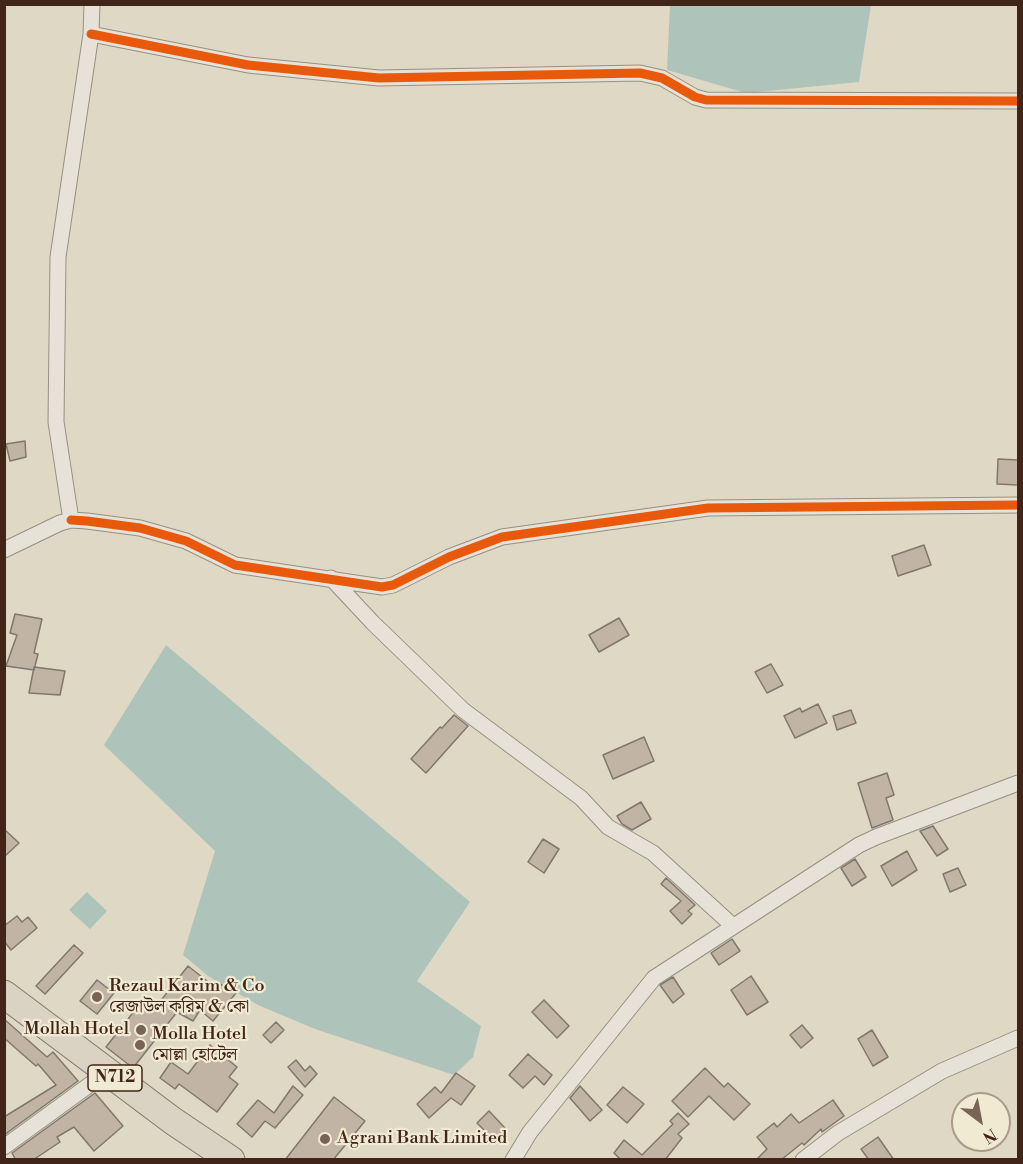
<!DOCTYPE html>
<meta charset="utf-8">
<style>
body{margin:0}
#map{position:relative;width:1023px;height:1164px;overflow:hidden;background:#ded8c4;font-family:"Libre Bodoni",serif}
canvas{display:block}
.frame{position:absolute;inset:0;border:6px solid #412518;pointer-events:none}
.north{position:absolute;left:951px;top:1092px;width:60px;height:60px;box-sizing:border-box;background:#f1ead2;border:2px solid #ab9b88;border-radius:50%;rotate:148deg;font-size:16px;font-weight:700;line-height:24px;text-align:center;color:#412518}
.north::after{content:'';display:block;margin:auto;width:21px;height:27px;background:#786454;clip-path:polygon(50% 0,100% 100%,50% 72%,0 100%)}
</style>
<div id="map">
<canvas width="1023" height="1164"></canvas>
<div class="frame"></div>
<div class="north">N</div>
</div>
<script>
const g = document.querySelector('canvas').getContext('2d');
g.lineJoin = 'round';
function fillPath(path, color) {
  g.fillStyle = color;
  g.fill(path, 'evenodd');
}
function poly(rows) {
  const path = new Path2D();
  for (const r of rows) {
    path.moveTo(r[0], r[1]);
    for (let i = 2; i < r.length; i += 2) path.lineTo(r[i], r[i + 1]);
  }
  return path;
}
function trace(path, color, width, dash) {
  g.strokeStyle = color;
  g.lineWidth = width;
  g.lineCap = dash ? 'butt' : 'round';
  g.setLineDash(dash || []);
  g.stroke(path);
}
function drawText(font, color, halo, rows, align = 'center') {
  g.font = font + ' "Libre Bodoni","Noto Serif Bengali",serif';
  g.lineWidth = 4.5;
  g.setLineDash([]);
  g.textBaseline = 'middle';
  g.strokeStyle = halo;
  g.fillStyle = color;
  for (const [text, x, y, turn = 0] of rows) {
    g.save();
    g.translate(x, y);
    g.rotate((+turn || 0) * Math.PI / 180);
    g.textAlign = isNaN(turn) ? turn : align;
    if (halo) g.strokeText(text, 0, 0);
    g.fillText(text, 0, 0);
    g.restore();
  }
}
fillPath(poly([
 [670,5,871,5,859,82,746,93,667,70],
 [166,645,470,902,417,981,481,1026,473,1057,454,1075,315,1029,258,1005,208,976,183,955,215,851,104,745],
 [87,892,107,911,90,929,69,910]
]), '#aec4ba');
const building = poly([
 [25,441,26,457,10,461,6,444,25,441],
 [998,459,1018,460,1018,485,997,484,998,459],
 [924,545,931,565,898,576,892,556,924,545],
 [15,614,42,619,34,653,38,654,34,670,6,666,17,635,10,633,15,614],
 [619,618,629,635,599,652,589,635,619,618],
 [771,664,783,685,767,693,755,672,771,664],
 [34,667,65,671,60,695,29,693,34,667],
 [818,704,827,723,795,738,784,716,800,708,802,712,818,704],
 [851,710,856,723,837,730,833,716,851,710],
 [454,715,468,726,426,773,411,759,440,727,442,728,454,715],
 [644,737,654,761,613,779,603,755,644,737],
 [887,773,894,795,886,798,893,820,872,828,858,783,887,773],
 [641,802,651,819,632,830,622,824,617,816,641,802],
 [933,826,948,849,937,856,920,831,933,826],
 [4,829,19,843,4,857,4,829],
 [543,839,559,849,544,873,528,862,543,839],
 [907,851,917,870,892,886,881,866,907,851],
 [855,859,866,877,852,886,841,868,855,859],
 [958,868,966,885,950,892,943,874,958,868],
 [666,878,695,905,688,911,692,914,682,924,670,911,681,901,661,884,666,878],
 [17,916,22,922,28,917,37,928,11,950,4,941,4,926,17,916],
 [732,939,740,951,719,965,711,953,732,939],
 [74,945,83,953,45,994,36,986,74,945],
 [188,966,216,988,220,984,236,993,213,1021,200,1010,193,1021,177,1012,133,1068,106,1047,139,1005,151,1013,188,966],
 [751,976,768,1002,747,1015,731,990,751,976],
 [673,977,684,994,673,1003,660,985,673,977],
 [97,980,114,993,97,1014,80,1001,97,980],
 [544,1000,569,1026,557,1038,532,1012,544,1000],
 [4,1019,47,1057,53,1052,78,1081,4,1135,4,1117,56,1085,38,1064,36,1066,4,1038,4,1019],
 [276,1022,284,1030,271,1043,263,1035,276,1022],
 [802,1025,813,1038,801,1048,790,1035,802,1025],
 [872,1030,888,1057,873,1066,858,1039,872,1030],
 [210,1045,237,1067,229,1077,238,1084,217,1112,179,1084,175,1089,160,1078,171,1062,188,1074,210,1045],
 [528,1054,552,1075,544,1085,535,1076,523,1088,509,1075,528,1054],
 [296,1060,305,1071,310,1066,317,1074,305,1087,288,1067,296,1060],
 [705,1068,724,1087,728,1083,750,1104,734,1120,709,1096,688,1117,672,1101,705,1068],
 [456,1073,475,1086,461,1105,451,1098,429,1118,417,1104,435,1087,441,1093,456,1073],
 [293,1086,303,1095,275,1128,265,1121,252,1137,237,1124,258,1100,274,1113,293,1086],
 [580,1086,602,1110,590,1121,570,1098,580,1086],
 [623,1087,644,1104,627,1123,607,1105,623,1087],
 [95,1093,123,1126,94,1151,74,1127,57,1137,60,1142,33,1160,16,1160,12,1153,95,1093],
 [334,1097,365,1121,333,1160,285,1160,334,1097],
 [833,1100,844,1116,822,1132,821,1129,804,1145,802,1143,781,1160,756,1160,767,1149,757,1137,774,1123,777,1127,791,1114,799,1123,833,1100],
 [489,1111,505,1128,494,1140,477,1123,489,1111],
 [678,1113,689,1124,678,1134,682,1138,665,1160,621,1160,614,1153,624,1140,642,1155,673,1124,670,1121,678,1113],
 [878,1137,894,1160,869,1160,861,1149,878,1137]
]);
fillPath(building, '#c2b4a5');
trace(building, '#80786d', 1.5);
const street = poly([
 [91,34,248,65,379,78,640,73,662,78,695,97,706,100,1018,101],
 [71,520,87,521,140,528,186,541,235,565,382,587,393,585,449,557,502,537,708,508,1018,505],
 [4,550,60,523,71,520,56,422,58,257,91,34,92,4],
 [331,578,373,623,463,710,581,798,608,827,653,853,733,926],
 [4,1147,107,1072],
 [513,1160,530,1132,654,978,859,845,876,837,1018,783],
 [803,1160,838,1133,942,1071,1018,1038]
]);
const highway = poly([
 [4,994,173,1121,231,1160]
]);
trace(street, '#979083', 17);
trace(highway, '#80786d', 29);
trace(street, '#e6e2d8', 15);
trace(highway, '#dad3c3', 27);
trace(poly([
 [91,34,248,65,379,78,640,73,662,78,695,97,706,100,1018,101],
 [71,520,87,521,140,528,186,541,235,565,382,587,393,585,449,557,502,537,708,508,1018,505]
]), '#e8590c', 9);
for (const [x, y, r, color] of [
 [97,997,6,"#786454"],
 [141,1030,6,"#786454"],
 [140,1045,6,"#786454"],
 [325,1139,6,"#786454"]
]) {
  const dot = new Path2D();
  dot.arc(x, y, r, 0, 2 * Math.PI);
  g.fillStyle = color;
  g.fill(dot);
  trace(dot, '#f1ead2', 2);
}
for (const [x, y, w] of [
 [115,1078,54]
]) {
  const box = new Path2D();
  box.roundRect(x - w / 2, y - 13, w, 26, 4.5);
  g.fillStyle = '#f1ead2';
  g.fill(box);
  trace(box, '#412518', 1.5);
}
drawText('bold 16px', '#412518', null, [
 ["N712",115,1078]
]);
drawText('18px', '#412518', '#f1ead2', [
 ["Rezaul Karim & Co",109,987],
 ["রেজাউল করিম & কো",109,1008],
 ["Mollah Hotel",129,1030,"right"],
 ["Molla Hotel",152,1035],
 ["মোল্লা হোটেল",152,1056],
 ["Agrani Bank Limited",337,1139]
], 'left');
</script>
